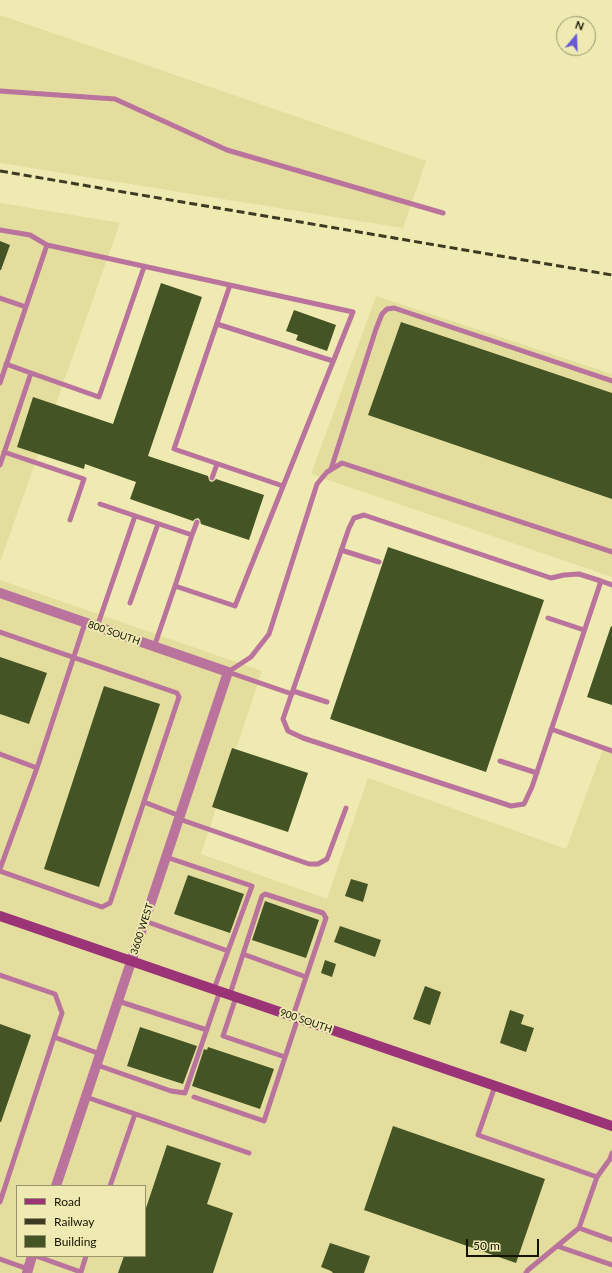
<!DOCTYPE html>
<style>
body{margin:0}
#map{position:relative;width:612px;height:1273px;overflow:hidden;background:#eeeab2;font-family:Lato,sans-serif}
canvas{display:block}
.legend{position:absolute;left:16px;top:1185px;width:130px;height:72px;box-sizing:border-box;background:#eeeab2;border:1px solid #97946b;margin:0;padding:5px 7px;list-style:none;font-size:12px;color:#141200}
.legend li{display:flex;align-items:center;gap:8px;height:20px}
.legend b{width:20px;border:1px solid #97946b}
.north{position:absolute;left:556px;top:16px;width:40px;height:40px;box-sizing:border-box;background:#eeeab2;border:1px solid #97946b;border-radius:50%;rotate:19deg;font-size:11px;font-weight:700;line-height:16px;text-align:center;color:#141200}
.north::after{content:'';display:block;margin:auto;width:14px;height:18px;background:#6959d3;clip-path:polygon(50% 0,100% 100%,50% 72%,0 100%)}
.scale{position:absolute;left:466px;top:1239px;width:73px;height:18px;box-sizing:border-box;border:2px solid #141200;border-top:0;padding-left:5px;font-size:12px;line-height:14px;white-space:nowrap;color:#141200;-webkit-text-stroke:3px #eeeab2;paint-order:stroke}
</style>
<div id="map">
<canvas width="612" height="1273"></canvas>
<ul class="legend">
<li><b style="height:5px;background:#9b3477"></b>Road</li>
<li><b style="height:5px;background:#3d3a21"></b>Railway</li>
<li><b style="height:11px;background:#455425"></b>Building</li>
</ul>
<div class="north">N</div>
<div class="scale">50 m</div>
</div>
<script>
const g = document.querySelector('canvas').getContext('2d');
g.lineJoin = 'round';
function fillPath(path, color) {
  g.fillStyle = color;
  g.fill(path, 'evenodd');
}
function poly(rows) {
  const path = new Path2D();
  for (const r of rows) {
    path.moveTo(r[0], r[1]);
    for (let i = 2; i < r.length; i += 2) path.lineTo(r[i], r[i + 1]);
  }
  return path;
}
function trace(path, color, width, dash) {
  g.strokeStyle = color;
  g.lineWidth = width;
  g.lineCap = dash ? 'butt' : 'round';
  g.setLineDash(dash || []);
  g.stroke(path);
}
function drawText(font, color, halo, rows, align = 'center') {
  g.font = font + ' Lato,sans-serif';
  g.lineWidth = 4;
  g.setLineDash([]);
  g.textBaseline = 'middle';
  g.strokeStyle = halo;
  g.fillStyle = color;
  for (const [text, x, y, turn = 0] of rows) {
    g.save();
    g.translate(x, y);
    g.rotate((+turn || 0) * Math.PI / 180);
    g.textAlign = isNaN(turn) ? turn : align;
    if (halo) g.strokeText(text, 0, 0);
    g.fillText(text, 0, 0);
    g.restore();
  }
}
fillPath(poly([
 [0,15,426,161,403,228,0,163],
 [0,203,120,223,0,562],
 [376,296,612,374,612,577,311,474],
 [0,580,262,671,201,854,327,899,368,778,566,849,603,749,612,752,612,1273,0,1273],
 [17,1186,145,1186,145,1256,17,1256]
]), '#e3de9e');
fillPath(poly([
 [0,241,10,245,1,270,0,270],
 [161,283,202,297,148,456,208,476,209,480,211,482,214,481,216,479,264,495,249,540,201,524,200,520,198,518,195,519,193,521,130,499,136,482,85,464,84,469,17,447,33,397,113,424],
 [294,310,336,325,327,351,296,340,298,335,286,331],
 [401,322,612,393,612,499,368,415],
 [388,547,544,600,486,772,330,719],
 [611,626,612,627,612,705,587,697],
 [0,657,47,673,29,724,0,714],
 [104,686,160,704,99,887,44,869],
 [232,748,308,773,288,832,212,807],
 [188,875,244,894,230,933,174,914],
 [351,879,368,884,363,902,345,896],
 [265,901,319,920,306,958,252,940],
 [340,926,381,940,375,957,334,942],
 [325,960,336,964,332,977,321,973],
 [425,986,441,992,430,1025,413,1019],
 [510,1010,524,1015,521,1024,534,1028,526,1052,500,1043],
 [0,1024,31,1035,1,1122,0,1122],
 [140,1027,197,1046,183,1084,127,1066],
 [208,1047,274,1069,260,1109,192,1086,204,1049,207,1050],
 [393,1126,545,1179,516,1263,364,1210],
 [167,1145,221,1163,207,1204,233,1213,213,1273,118,1273,124,1256,145,1256,145,1211],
 [330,1243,370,1256,364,1273,333,1273,331,1271,321,1267]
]), '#455425');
trace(poly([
 [0,91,115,99,227,150,443,213],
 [0,230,30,235,47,245],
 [230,285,174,449,283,486],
 [0,298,26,307],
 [217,324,333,361],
 [31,373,99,397,144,267],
 [0,383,47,245,353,312,235,606,175,586,154,647],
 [4,452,84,479,70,520],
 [0,465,31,373,6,364],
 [331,469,376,329,382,314,387,309,394,308,612,381],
 [212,478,217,464],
 [100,504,192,535,175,586],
 [192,535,197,522],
 [341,550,379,562],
 [601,581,532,787,524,804,511,806,303,738,288,731,283,719,349,528,354,518,364,515,551,578,564,575,579,574,601,581,612,585],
 [130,603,158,524],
 [548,618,584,630],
 [97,627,135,516],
 [0,632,177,693,179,697,110,903,102,907,0,871],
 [228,672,251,657,269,634,317,484,327,472,342,463,612,552],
 [228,672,292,694],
 [293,691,327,702],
 [551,729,612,751],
 [0,754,37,768],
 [500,761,537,773],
 [144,802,180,816],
 [179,819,309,864,318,864,327,859,346,808],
 [166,857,252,886,214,989],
 [0,869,37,768,85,623],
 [145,921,228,951],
 [243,954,306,977],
 [0,975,55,994,62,1013,0,1202],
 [230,994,262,896,265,894,323,913,326,918,293,1016],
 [236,997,223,1036,285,1057],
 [118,1001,207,1030],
 [54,1037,100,1054],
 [97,1065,171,1091,185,1093,220,991],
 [495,1086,478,1135,597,1177,610,1159,612,1153],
 [86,1097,249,1153],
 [194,1097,264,1121,298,1018],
 [110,1186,135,1114],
 [579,1228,612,1240],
 [557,1246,612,1265],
 [36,1256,81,1272,86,1256],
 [0,1259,28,1269],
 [526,1273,528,1270,579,1228,597,1177]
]), '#b9739c', 5);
trace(poly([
 [0,593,228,672,56,1186],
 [27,1273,32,1256]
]), '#b9739c', 10);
trace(poly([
 [0,916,612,1126]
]), '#9b3477', 10);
trace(poly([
 [0,171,612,275]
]), '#3d3a21', 3, [8, 4]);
drawText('10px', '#141200', '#eeeab2', [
 ["800 SOUTH",114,633,19],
 ["3600 WEST",142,929,-72],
 ["900 SOUTH",306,1021,19]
]);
</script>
